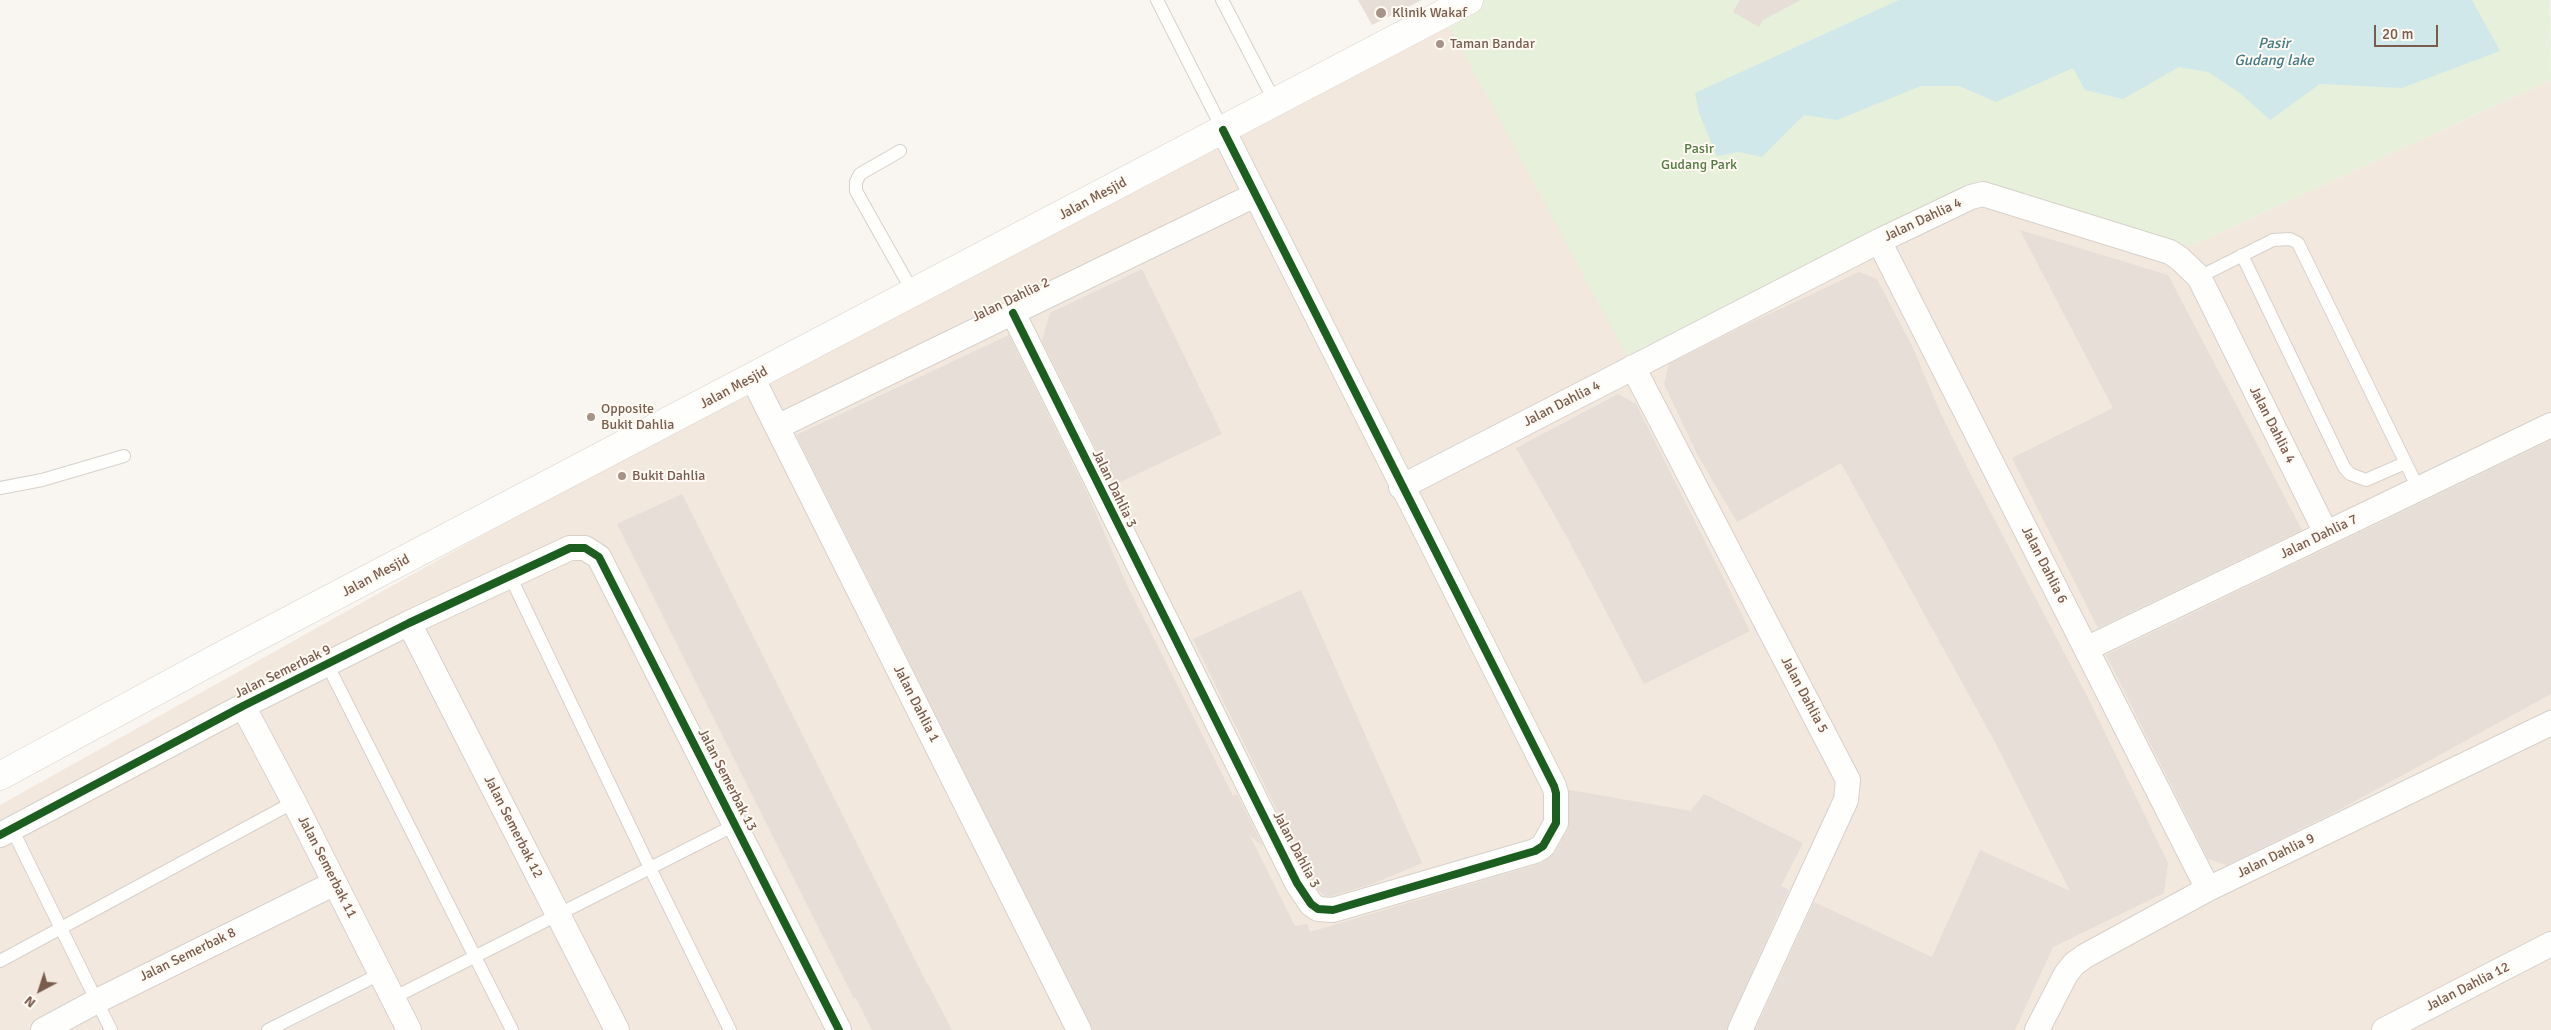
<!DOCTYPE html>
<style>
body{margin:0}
#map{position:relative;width:2551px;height:1030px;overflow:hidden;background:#f9f5f0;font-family:Signika,sans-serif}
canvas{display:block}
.north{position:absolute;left:15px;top:965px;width:50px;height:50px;-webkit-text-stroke:4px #fffaf3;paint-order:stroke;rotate:220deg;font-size:14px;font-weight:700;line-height:20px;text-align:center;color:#7a5c4d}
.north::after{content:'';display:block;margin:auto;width:18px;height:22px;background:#7a5c4d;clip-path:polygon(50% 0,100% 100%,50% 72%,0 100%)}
.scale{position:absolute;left:2374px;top:25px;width:64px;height:22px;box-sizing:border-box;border:2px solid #7a5c4d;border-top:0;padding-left:6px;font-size:15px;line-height:18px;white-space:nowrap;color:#7a5c4d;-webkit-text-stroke:4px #fffaf3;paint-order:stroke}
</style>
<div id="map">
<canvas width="2551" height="1030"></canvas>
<div class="north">N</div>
<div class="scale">20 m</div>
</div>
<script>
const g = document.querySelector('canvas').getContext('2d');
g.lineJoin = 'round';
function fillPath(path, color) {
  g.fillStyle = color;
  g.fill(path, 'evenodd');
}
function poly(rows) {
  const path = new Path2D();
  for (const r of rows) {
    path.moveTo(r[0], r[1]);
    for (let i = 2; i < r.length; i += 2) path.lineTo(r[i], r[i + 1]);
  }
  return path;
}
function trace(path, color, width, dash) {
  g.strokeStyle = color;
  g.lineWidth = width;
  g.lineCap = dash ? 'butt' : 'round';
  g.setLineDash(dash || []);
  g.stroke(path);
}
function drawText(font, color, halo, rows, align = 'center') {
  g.font = font + ' Signika,sans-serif';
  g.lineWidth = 4;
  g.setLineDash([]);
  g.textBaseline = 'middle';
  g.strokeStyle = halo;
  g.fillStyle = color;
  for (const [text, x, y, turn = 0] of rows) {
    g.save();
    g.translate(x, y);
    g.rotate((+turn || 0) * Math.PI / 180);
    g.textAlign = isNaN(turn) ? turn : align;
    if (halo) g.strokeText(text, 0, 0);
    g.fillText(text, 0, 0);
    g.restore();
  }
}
fillPath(poly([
 [1443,14,1988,196,2191,246,2551,80,2551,1030,0,1030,0,805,914,294]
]), '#f2e8de');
fillPath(poly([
 [1469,0,2550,0,2551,80,2191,246,1989,196,1633,367,1443,14]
]), '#e7f0db');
fillPath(poly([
 [1899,0,2472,0,2500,51,2402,88,2320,84,2270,120,2240,93,2208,72,2179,67,2123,99,2085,90,2073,68,1996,102,1959,86,1921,86,1837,120,1804,115,1762,157,1739,152,1717,156,1699,113,1695,93]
]), '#d0e8ea');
fillPath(poly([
 [1358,0,1422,0,1372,25],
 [1740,0,1801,0,1763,20,1759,27,1733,12],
 [2020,230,2168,275,2302,530,2098,628,2012,458,2113,408],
 [1142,269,1222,434,1114,485,1042,341,1050,313],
 [1859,272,1877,279,1913,348,1940,412,1971,475,2088,698,2168,863,2164,893,2053,947,2015,1030,1755,1030,1814,902,1932,957,1980,850,2070,891,1996,744,1841,463,1737,522,1697,454,1664,384,1669,364,1748,324],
 [1009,335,1089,497,1125,581,1233,796,1237,794,1263,846,1250,836,1295,926,1307,924,1310,932,1542,863,1555,853,1568,829,1569,790,1691,811,1704,794,1803,843,1781,886,1789,890,1726,1030,1093,1030,796,435],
 [1618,394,1636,404,1750,631,1644,684,1567,537,1516,448],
 [2551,440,2551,694,2337,811,2227,865,2208,859,2106,655],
 [682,494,927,984,928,984,952,1030,872,1030,856,998,854,999,617,524],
 [1301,590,1422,863,1375,883,1331,896,1325,896,1318,890,1309,876,1193,639]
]), '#e6ded7');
const lane = poly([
 [1157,0,1223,130],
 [1222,0,1275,102],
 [900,151,860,174,856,182,856,191,914,294],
 [2242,255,2344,467,2350,474,2366,480,2405,463],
 [2199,277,2273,240,2290,239,2298,243,2418,488],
 [0,488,42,480,124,456],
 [510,576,650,868,730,1030],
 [327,664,512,1030],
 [12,829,111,1030],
 [0,961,294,802],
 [393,998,735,825],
 [268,1030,380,974]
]);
const street = poly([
 [1879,241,2208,889],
 [1013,313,1297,883,1311,904,1318,909,1333,910,1535,851,1543,846,1556,823,1556,793,1554,786,1223,130],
 [1633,367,1848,780,1846,800,1740,1030],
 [753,379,1079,1030],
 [777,427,1255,195],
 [1401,487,1879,241,1971,197,1983,194,2170,252,2179,258,2199,277,2326,533],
 [409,623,617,1030],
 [2086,649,2551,425],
 [243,706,294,802,409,1030],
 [0,835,243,706,409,623,570,548,585,548,599,557,839,1030],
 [43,1030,97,1001,335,883],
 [2037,1030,2066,974,2074,964,2085,956,2208,889,2551,723],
 [2384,1030,2551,944]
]);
const secondary = poly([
 [0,776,221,656,1469,0]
]);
trace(lane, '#d7d1cb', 14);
trace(street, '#d7d1cb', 26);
trace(secondary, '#d9d2cb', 29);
trace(lane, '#fefefd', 12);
trace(street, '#fefefd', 24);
trace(secondary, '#fefefd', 28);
trace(poly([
 [1013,313,1297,883,1311,904,1318,909,1333,910,1535,851,1543,846,1556,823,1556,793,1554,786,1223,130],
 [0,835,243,706,409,623,570,548,585,548,599,557,839,1030]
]), '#1b5e20', 8);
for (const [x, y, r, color] of [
 [1381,13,6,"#a69286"],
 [1440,44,5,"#a69286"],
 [591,417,5,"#a69286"],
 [622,476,5,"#a69286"]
]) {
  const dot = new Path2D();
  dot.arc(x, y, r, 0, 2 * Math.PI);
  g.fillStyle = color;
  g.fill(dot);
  trace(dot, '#fffaf3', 2);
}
drawText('14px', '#7a5c4d', '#fffaf3', [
 ["Klinik Wakaf",1392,13],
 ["Taman Bandar",1450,44],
 ["Opposite",601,409],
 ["Bukit Dahlia",601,425],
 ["Bukit Dahlia",632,476]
], 'left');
drawText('14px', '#537a41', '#fffaf3', [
 ["Pasir",1699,149],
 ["Gudang Park",1699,165]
]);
drawText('14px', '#7a5c4d', '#fffaf3', [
 ["Jalan Mesjid",1093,199,-28],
 ["Jalan Dahlia 4",1923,220,-25],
 ["Jalan Dahlia 2",1011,300,-26],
 ["Jalan Mesjid",734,388,-28],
 ["Jalan Dahlia 4",1562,404,-27],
 ["Jalan Dahlia 4",2272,425,63],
 ["Jalan Dahlia 3",1114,489,64],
 ["Jalan Dahlia 7",2319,537,-26],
 ["Jalan Dahlia 6",2044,565,63],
 ["Jalan Mesjid",376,576,-28],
 ["Jalan Semerbak 9",283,672,-26],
 ["Jalan Dahlia 5",1804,695,62],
 ["Jalan Dahlia 1",916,704,63],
 ["Jalan Semerbak 13",727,780,63],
 ["Jalan Semerbak 12",513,827,63],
 ["Jalan Dahlia 3",1296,850,62],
 ["Jalan Dahlia 9",2276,856,-26],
 ["Jalan Semerbak 11",327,867,63],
 ["Jalan Semerbak 8",188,955,-26],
 ["Jalan Dahlia 12",2468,987,-27]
]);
drawText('italic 15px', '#437c86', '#fffaf3', [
 ["Pasir",2274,44],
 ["Gudang lake",2274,61]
]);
</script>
